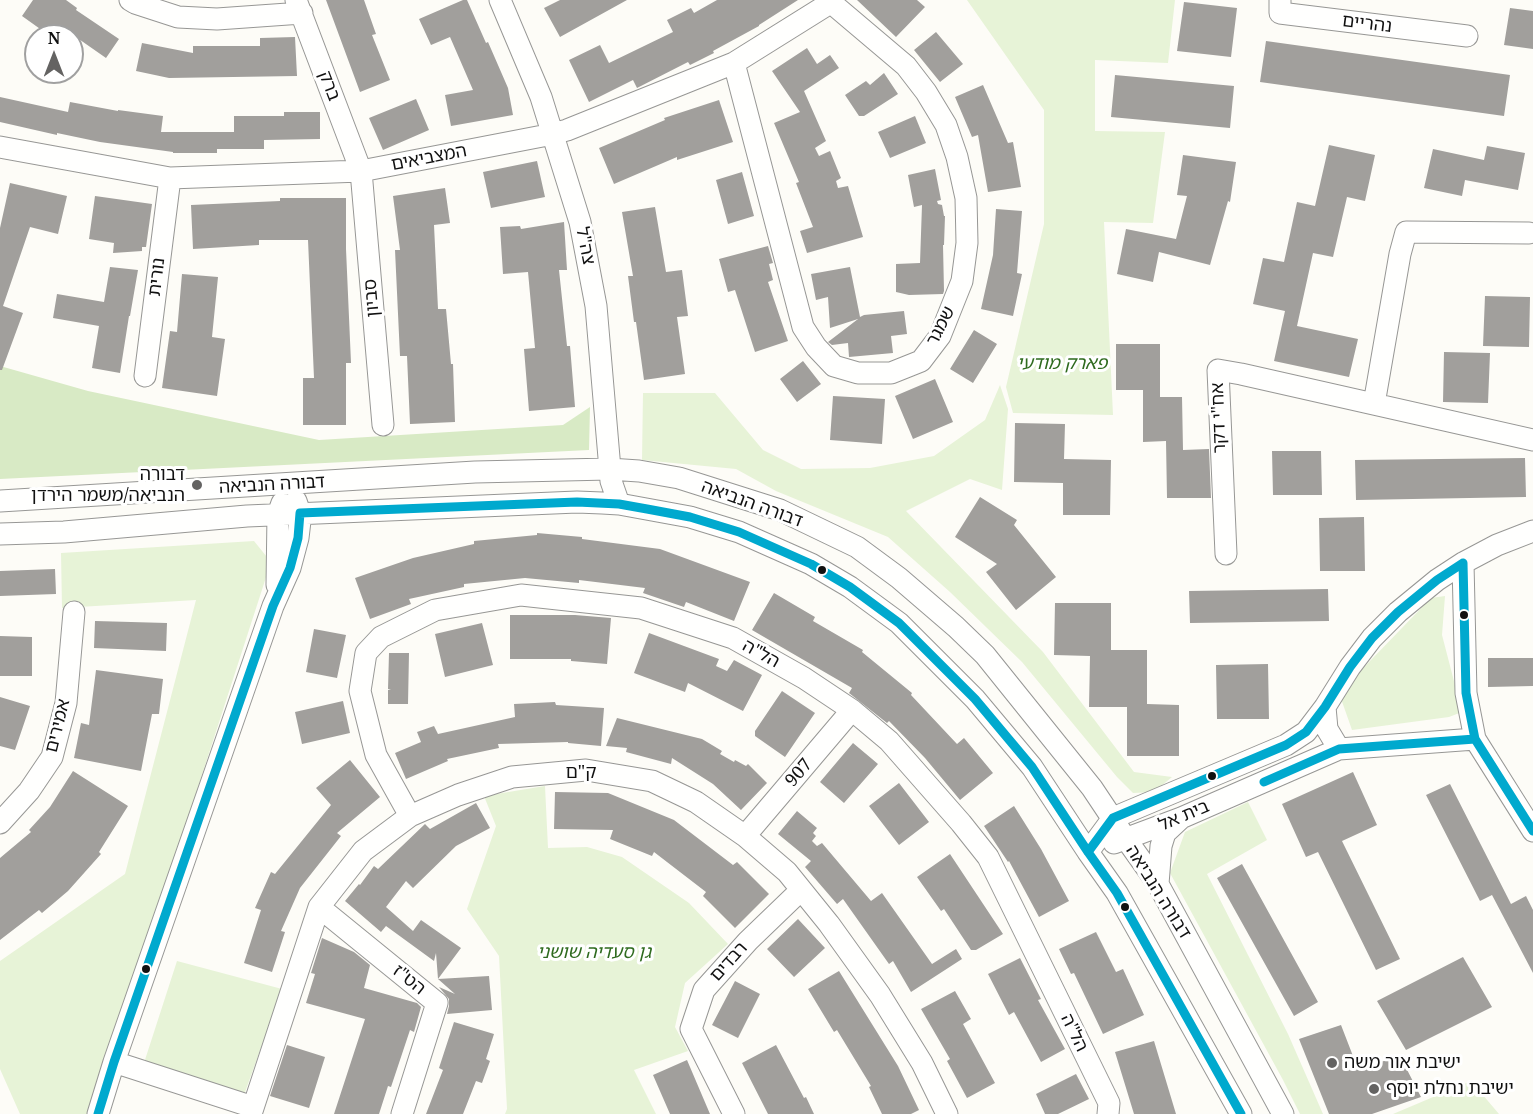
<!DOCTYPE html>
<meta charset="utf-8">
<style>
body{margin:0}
#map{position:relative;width:1533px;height:1114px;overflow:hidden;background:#fdfcf7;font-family:"Noto Serif",serif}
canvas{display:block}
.north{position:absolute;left:24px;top:24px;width:60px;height:60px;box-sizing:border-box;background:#fff;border:2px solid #a0a0a0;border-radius:50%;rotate:0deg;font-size:16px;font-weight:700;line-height:24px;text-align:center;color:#111}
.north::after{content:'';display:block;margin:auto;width:21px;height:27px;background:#646362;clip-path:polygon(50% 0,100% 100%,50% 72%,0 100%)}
</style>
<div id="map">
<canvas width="1533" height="1114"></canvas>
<div class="north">N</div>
</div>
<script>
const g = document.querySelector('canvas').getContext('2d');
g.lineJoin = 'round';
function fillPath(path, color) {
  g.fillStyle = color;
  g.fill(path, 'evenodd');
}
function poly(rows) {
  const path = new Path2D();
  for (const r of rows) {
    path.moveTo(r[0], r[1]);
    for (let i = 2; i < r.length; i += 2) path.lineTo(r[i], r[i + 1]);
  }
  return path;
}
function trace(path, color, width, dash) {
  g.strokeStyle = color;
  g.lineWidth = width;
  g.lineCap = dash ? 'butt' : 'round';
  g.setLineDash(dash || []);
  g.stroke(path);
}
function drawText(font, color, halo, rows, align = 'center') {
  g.font = font + ' "Noto Serif","Noto Sans Hebrew",serif';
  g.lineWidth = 6;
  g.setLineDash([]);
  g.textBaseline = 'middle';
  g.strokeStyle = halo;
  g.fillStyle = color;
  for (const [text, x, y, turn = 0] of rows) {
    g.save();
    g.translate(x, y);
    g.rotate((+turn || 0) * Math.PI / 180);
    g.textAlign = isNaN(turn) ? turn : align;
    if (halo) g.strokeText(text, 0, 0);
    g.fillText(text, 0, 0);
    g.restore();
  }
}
fillPath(poly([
 [967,0,1175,0,1168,63,1095,60,1095,131,1165,132,1153,223,1104,222,1113,415,1013,413,1006,387,1044,224,1044,110],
 [1000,385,1008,409,1002,490,970,479,906,511,1043,652,1134,772,1172,777,1154,792,1133,793,1117,777,1022,662,950,592,888,537,776,491,736,469,642,460,643,393,715,393,763,450,801,469,870,468,934,456,985,420],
 [254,541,271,562,92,1114,20,1114,0,1069,0,961,125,874,196,600,62,608,61,553],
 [1445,596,1442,635,1462,712,1449,717,1352,730,1339,693,1431,598],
 [545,786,548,848,587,847,622,857,689,903,728,944,685,983,675,1027,688,1051,634,1070,656,1114,505,1114,507,1109,499,956,467,909,496,826,484,796],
 [1248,802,1267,840,1207,874,1288,1034,1323,1114,1300,1114,1283,1080,1170,873,1185,832],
 [177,961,282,989,244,1095,143,1066],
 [1471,1081,1499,1114,1393,1114]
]), '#e7f3d7');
fillPath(poly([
 [0,366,88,391,319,440,563,425,590,407,589,450,0,479]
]), '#d8eac5');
fillPath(poly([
 [33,0,66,0,77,8,76,10,119,39,106,58,63,28,57,36,50,36,22,16],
 [326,0,364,0,376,34,372,35,390,80,360,92],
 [463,0,467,0,486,43,488,42,508,88,513,115,451,126,445,95,473,90,450,37,431,45,419,19],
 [560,0,627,0,560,37,544,8],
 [717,0,798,0,759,25,759,26,713,51,714,53,690,65,688,62,637,88,633,80,589,102,569,60,600,45,609,63,673,32,667,20,691,8,694,13],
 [857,0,917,0,925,7,896,37],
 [1184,2,1237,8,1231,57,1177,51],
 [1510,8,1533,11,1533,49,1504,45],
 [936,32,963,64,940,82,914,50],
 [295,37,297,76,169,78,136,71,142,43,193,53,193,46,260,46,260,38],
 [1266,41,1510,75,1504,116,1260,82],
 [807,48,817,64,830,55,839,68,804,91,826,141,815,148,819,156,830,151,841,178,836,181,838,188,848,186,863,237,807,253,800,231,813,227,796,183,799,182,774,123,800,112,772,71],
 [884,73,898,94,864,116,859,116,845,95,866,81,870,85],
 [1115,75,1234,86,1230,128,1111,117],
 [983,85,1008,143,1013,142,1021,187,988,192,978,135,972,137,955,97],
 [0,97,68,112,70,102,118,111,118,110,163,116,161,132,234,132,234,116,284,116,284,112,320,112,320,139,264,140,264,149,217,149,217,153,173,153,173,152,100,142,57,133,57,135,0,122],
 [416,99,429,130,383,150,369,118],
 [719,100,733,142,677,160,677,157,614,184,599,148,665,120,664,118],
 [915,116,926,143,890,158,878,132],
 [1329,145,1375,155,1365,201,1347,197,1333,257,1313,253,1297,326,1358,339,1349,377,1274,361,1285,311,1253,304,1263,258,1284,262,1297,202,1315,206],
 [1487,146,1525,153,1518,190,1465,180,1462,196,1424,188,1433,149,1484,160],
 [1183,155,1236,162,1230,202,1228,201,1210,265,1159,252,1153,282,1117,274,1126,229,1176,239,1187,196,1177,195],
 [537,161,545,197,491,208,483,172],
 [935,169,941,200,937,201,938,204,942,205,944,216,945,216,944,245,943,245,944,291,943,294,909,295,896,292,896,264,920,263,922,205,914,207,908,175],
 [742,172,754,216,728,224,716,180],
 [10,183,67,196,58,234,30,227,3,306,23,313,2,370,0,370,0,228],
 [445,188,450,223,434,225,438,309,446,309,451,364,453,364,455,422,410,424,407,356,400,356,395,250,400,250,393,196],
 [95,196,152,204,146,247,142,247,142,251,113,253,114,243,89,239],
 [280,198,346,198,346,249,351,363,346,363,346,425,303,425,303,378,314,378,308,240,259,240,259,245,193,249,191,205,280,201],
 [655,207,666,272,682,270,688,316,677,317,685,374,644,380,636,322,634,322,628,276,633,276,622,212],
 [996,209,1022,211,1017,273,1022,274,1013,316,981,309,993,255],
 [564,222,567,270,559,270,567,346,570,346,575,407,529,411,524,349,535,348,528,272,503,274,500,227,520,226,521,229],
 [768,246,773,263,769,264,773,280,768,282,788,341,755,352,735,290,728,292,719,259],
 [110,267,138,270,130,316,129,316,120,373,92,368,99,326,53,318,57,294,104,302],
 [850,267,860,317,864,315,904,311,907,334,891,336,893,353,849,357,848,343,832,345,828,342,858,319,830,328,828,297,816,300,811,274],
 [182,274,218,277,212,337,225,339,217,396,162,388,170,331,177,332],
 [1485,296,1530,297,1529,347,1483,346],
 [974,330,997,344,973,383,950,369],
 [1116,344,1160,344,1160,397,1182,397,1183,450,1209,449,1211,498,1167,498,1166,441,1143,442,1143,390,1116,390],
 [1444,352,1490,353,1488,403,1443,402],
 [803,361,821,384,797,402,780,379],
 [935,379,953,422,913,439,895,396],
 [833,396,885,399,882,444,830,440],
 [1015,423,1065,424,1064,459,1111,460,1110,515,1063,515,1063,483,1014,482],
 [1272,451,1321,451,1322,495,1273,495],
 [1525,458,1526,497,1356,500,1355,460],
 [980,497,1017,520,1014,525,1056,577,1016,610,986,572,997,564,955,537],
 [1364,517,1365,571,1320,571,1319,518],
 [537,533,582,537,582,539,660,549,750,582,734,621,686,602,684,607,643,593,645,588,579,580,579,583,525,578,464,584,464,587,409,599,411,604,370,619,355,578,413,558,474,544,474,541,537,535],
 [55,569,56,594,0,596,0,571],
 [1328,589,1329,621,1190,623,1189,591],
 [774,593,815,617,813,621,863,650,862,652,912,693,911,695,957,744,964,738,993,773,960,800,925,758,889,721,887,723,849,693,852,688,752,630],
 [1055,603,1111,603,1111,650,1147,650,1147,704,1179,705,1179,756,1127,756,1127,707,1089,707,1090,656,1054,655],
 [510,615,575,615,611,618,607,664,571,661,571,659,510,659],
 [95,621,167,623,166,651,94,648],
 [482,623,493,665,445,677,435,634],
 [314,629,346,635,337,678,306,672],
 [649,633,719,659,716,666,727,671,734,660,762,675,743,711,688,683,685,692,634,673],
 [0,636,32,637,32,676,0,676],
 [389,653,409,653,408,704,388,704,388,690,391,690,388,689],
 [1488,658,1533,658,1533,686,1488,687],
 [1268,664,1269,719,1217,719,1216,665],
 [96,670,163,679,159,714,152,714,141,771,74,758,81,723,89,725],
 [782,691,815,713,785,757,755,736,755,731],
 [0,697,30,706,15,750,0,746],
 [343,701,350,733,302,744,295,712],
 [555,702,556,705,604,708,601,746,568,743,568,742,498,744,499,748,447,759,448,761,406,779,395,753,421,742,417,732,434,726,438,734,515,717,514,704],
 [617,718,702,739,722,751,720,754,734,762,735,760,746,766,748,764,767,783,741,810,713,784,672,758,671,764,626,752,627,748,606,746],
 [853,743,878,764,844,803,820,782],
 [350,760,380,797,337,833,341,836,300,888,281,931,285,932,272,972,244,963,261,910,255,908,271,872,275,874,331,805,316,788],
 [73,771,128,806,99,852,101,854,68,891,42,913,39,910,0,940,0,858,31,832,29,830,50,807],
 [1353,772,1377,825,1342,841,1400,959,1376,970,1318,852,1306,857,1282,804],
 [899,783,929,822,899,845,869,806],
 [1450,784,1511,904,1526,896,1533,910,1533,973,1492,895,1480,901,1426,795],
 [555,792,608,793,674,820,733,865,737,862,769,894,735,928,703,896,706,892,654,852,652,856,610,839,613,830,554,829],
 [476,803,490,828,456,846,413,888,406,881,386,907,413,931,421,920,461,948,438,979,489,976,492,1010,447,1014,449,1006,449,999,439,987,455,994,438,979,436,953,434,961,386,926,381,932,345,901,359,884,360,885,374,866,378,869,425,824,430,829],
 [1014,806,1041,849,1069,901,1039,917,1009,861,1008,862,984,826],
 [797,811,817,828,813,833,816,836,812,841,817,846,822,843,871,901,882,893,932,964,956,949,962,959,911,992,893,961,889,964,843,899,837,904,805,867,811,861,778,834],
 [950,854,1003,934,976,950,971,950,944,909,941,911,917,877],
 [1242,864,1318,1002,1294,1016,1217,878],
 [798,919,825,948,794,977,767,949],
 [1096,932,1116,972,1123,969,1144,1015,1103,1034,1074,973,1071,974,1059,949],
 [322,938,354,952,370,965,364,988,417,1003,421,1007,414,1032,410,1030,391,1087,388,1086,379,1114,334,1114,365,1019,306,1003,315,974,311,973],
 [1463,957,1492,1007,1406,1050,1377,1001],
 [1020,958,1041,999,1038,1000,1065,1049,1041,1062,1014,1012,1009,1015,988,974],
 [839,971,898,1066,919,1110,911,1114,882,1114,869,1087,871,1086,837,1030,834,1032,808,989],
 [735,981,760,994,738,1038,712,1025],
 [955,991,971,1019,963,1024,995,1083,967,1098,947,1061,950,1059,921,1009],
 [454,1022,494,1034,486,1059,490,1061,482,1083,476,1081,463,1114,426,1114,443,1070,439,1068],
 [1341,1025,1358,1069,1400,1056,1421,1097,1372,1114,1329,1114,1299,1039],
 [1154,1041,1176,1114,1134,1114,1115,1052],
 [287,1045,325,1057,309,1108,270,1096],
 [776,1045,804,1098,806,1097,814,1114,768,1114,742,1063],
 [687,1060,710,1114,670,1114,653,1075],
 [1076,1074,1089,1099,1058,1114,1045,1114,1036,1094]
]), '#a19f9c');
const minor = poly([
 [130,0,135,3,178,17,217,19,302,13],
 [296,0,361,171,383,425],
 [500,0,541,97,580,222,596,306,611,481,619,504],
 [1280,0,1280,13,1467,36],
 [734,63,803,327,816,347,834,366,858,373,891,373,921,361,940,336,962,281,967,243,966,198,957,157,946,125,926,92,906,66,828,0],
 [0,147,170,178,361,171,553,134,567,130,734,63,830,3],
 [145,376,170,178],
 [1374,404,1400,254,1406,232,1529,233],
 [0,501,475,472,609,469,639,471,679,478,780,510,857,547,899,578,956,627,985,655,1092,788,1126,839,1158,884,1283,1114],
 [0,534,64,532,247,516,577,502,602,503,619,504,690,517,739,532,811,564,850,587,899,623,975,699,1032,767,1088,852,1117,893,1241,1114],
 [1226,554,1218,370,1241,374,1533,440],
 [1463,563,1466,693,1475,739,1533,831],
 [277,585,278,514,282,503],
 [1325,707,1327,729,1339,749],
 [410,816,376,755,360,691,366,653,381,637,435,610,521,595,641,608,733,638,804,678,852,710,889,741,961,823,988,857,1109,1103,1108,1114],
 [0,823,29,791,52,757,66,703,74,612],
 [745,836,852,710],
 [1114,843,1181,818,1339,749,1475,739],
 [1088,852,1113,818,1286,745,1306,732,1325,707,1350,667,1372,638,1398,612,1437,580,1463,563,1497,545,1533,531],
 [1158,884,1161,846,1165,833,1180,819],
 [319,907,437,1003,402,1114],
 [114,1062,253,1107],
 [98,1114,114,1062,273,606,290,568,298,538,300,521,300,513,296,501],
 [251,1114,319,907,363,851,410,816,458,795,512,777,586,770,652,781,696,802,745,836,787,872,829,924,880,995,922,1063,947,1114],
 [734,1114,691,1029,704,990,748,941,801,890]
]);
trace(minor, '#979795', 23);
trace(minor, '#fffffe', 21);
trace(poly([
 [1463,563,1466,693,1475,739,1533,831],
 [1264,782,1339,749,1475,739],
 [1088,852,1113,818,1286,745,1306,732,1325,707,1350,667,1372,638,1398,612,1437,580,1463,563],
 [98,1114,114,1062,273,606,290,568,298,538,300,513,577,502,619,504,647,509,690,517,739,532,811,564,850,587,899,623,975,699,1032,767,1088,852,1117,893,1241,1114]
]), '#00a9ce', 9);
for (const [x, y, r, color] of [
 [197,485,6,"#646362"],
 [822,570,5,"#111"],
 [1464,615,5,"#111"],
 [1212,776,5,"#111"],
 [1125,907,5,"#111"],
 [146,969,5,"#111"],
 [1332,1063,6,"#646362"],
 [1374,1089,6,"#646362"]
]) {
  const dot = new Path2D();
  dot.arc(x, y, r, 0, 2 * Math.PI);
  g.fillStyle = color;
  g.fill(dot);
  trace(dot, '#fff', 2);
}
drawText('18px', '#111', '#fff', [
 ["נהריים",1367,24,7],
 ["ברק",329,86,69],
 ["המצביאים",429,158,-11],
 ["צה\"ל",585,246,79],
 ["נורית",157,277,-83],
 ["סביון",372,298,-95],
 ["שמגר",941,326,-63],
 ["אח\"י דקר",1219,418,-92],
 ["דבורה הנביאה",272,485,-3],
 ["דבורה הנביאה",752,504,20],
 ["הל\"ה",761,654,29],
 ["אמירים",58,726,-76],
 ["ק\"ם",581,773],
 ["907",799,773,-49],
 ["בית אל",1184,816,-23],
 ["דבורה הנביאה",1158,892,58],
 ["רבדים",729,962,-48],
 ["הט\"ז",409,980,39],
 ["הל\"ה",1074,1033,64]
]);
drawText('italic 18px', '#2f6b1f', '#fff', [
 ["פארק מודעי",1062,364],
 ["גן סעדיה שושני",594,953]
]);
drawText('18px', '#111', '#fff', [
 ["דבורה",185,475,"right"],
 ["הנביאה/משמר הירדן",185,496,"right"],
 ["ישיבת אור משה",1344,1063],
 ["ישיבת נחלת יוסף",1386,1089]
], 'left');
</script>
